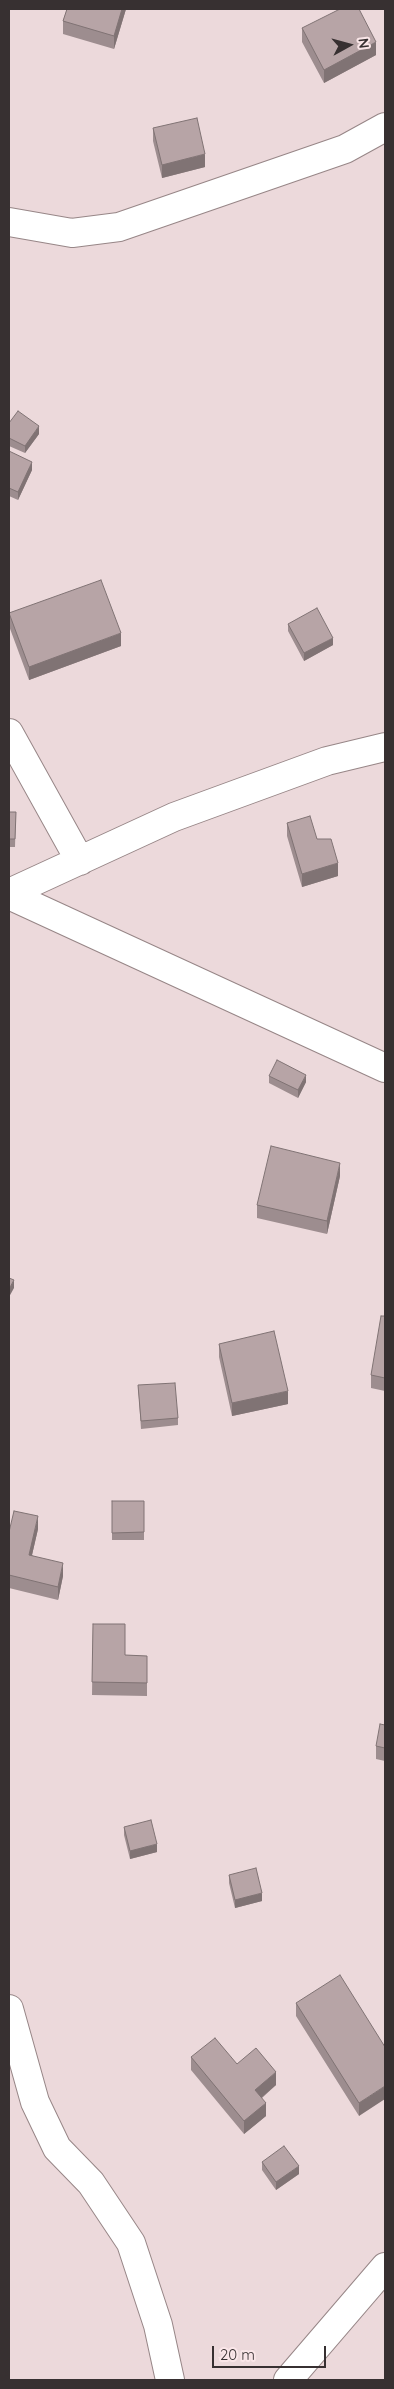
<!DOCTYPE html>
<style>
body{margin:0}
#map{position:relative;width:394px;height:2389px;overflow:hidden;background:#ecd9db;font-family:Quicksand,sans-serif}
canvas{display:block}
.frame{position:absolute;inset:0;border:10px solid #373031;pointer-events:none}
.north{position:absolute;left:324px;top:20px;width:50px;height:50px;-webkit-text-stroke:4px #fae6e8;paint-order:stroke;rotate:83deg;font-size:14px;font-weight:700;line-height:20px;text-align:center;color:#373031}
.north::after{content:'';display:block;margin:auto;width:18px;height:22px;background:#373031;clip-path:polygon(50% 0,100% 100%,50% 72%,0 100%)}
.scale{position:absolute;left:212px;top:2346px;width:114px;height:22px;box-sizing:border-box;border:2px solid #373031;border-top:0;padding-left:6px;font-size:15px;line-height:18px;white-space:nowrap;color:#373031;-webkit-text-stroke:4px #fae6e8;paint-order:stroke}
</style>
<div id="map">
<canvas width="394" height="2389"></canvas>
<div class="frame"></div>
<div class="north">N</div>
<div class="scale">20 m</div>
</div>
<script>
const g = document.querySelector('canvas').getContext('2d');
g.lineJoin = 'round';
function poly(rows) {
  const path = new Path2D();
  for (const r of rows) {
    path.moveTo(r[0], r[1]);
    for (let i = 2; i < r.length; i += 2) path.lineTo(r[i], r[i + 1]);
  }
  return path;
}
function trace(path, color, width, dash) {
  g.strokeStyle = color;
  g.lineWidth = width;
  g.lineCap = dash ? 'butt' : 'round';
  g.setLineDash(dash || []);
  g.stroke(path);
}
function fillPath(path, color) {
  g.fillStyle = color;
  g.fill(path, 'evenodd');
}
const minor = poly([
 [9,222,72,233,119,227,345,149,385,127],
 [9,733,80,861],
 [9,893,174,817,327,761,385,747],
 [9,895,385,1068],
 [9,2009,35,2102,57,2148,91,2183,131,2243,158,2325,170,2380],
 [288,2380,385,2267]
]);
trace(minor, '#978687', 30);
trace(minor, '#fff', 28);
fillPath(poly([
 [67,9,126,9,114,49,63,34,63,21],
 [302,28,376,55,324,83,302,42],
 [153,128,205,167,162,178,153,141],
 [9,423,39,434,25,453,9,446],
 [9,451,32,470,18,500,9,496],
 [9,613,121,646,29,680,9,626],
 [288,624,333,645,304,661,288,631],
 [9,812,16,812,15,847,9,847],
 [287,823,317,839,338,876,302,887,287,836],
 [269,1076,306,1082,298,1098,269,1083],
 [340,1176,327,1234,257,1218,257,1205],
 [385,1316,385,1391,371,1388,371,1375],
 [219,1344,288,1404,232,1416,219,1357],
 [138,1385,178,1418,178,1425,141,1429],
 [112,1501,144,1501,144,1540,112,1540],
 [38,1529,32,1555,63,1576,58,1600,9,1588,9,1532],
 [93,1624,125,1655,147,1656,147,1696,92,1695],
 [385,1725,385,1761,376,1759,376,1746],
 [124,1827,157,1852,130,1859,124,1835],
 [229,1875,262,1901,235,1908,229,1883],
 [296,2003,385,2047,359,2116,296,2016],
 [191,2057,237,2064,276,2085,262,2098,266,2116,244,2134,191,2070],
 [262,2162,299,2174,276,2190,262,2170]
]), '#9d8d8f');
fillPath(poly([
 [122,9,126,9,114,49,114,36],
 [376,42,376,55,324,83,324,70],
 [205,154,205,167,162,178,162,165],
 [39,426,39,434,25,453,25,446],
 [32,462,32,470,18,500,18,492],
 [121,633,121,646,29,680,29,667],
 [333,638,333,645,304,661,304,653],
 [338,863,338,876,302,887,302,874],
 [306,1075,306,1082,298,1098,298,1090],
 [340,1163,340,1176,327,1234,327,1221],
 [14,1280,14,1288,9,1297,9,1289],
 [288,1391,288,1404,232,1416,232,1403],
 [38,1516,38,1529,29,1568,29,1555],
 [63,1563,63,1576,58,1600,58,1587],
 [157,1844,157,1852,130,1859,130,1851],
 [262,1893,262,1901,235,1908,235,1900],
 [276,2072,276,2085,255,2103,255,2090],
 [385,2086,385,2099,359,2116,359,2103],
 [266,2103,266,2116,244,2134,244,2121],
 [299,2166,299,2174,276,2190,276,2182]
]), '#807374');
const building = poly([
 [67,9,122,9,114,36,63,21,67,9],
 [340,9,359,9,376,42,324,70,302,28,340,9],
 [197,118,205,154,162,165,153,128,197,118],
 [18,411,39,426,25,446,9,438,9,423,18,411],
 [9,451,32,462,18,492,9,488,9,451],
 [101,580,121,633,29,667,9,613,101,580],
 [317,608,333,638,304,653,288,624,317,608],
 [9,812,16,812,15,839,9,839,9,812],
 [310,816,317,839,331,839,338,863,302,874,287,823,310,816],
 [277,1060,306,1075,298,1090,269,1076,277,1060],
 [271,1146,340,1163,327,1221,257,1205,271,1146],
 [9,1278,14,1280,9,1289,9,1278],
 [381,1316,385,1316,385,1378,371,1375,381,1316],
 [274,1331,288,1391,232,1403,219,1344,274,1331],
 [175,1383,178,1418,141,1421,138,1385,175,1383],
 [112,1501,144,1501,144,1532,112,1533,112,1501],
 [14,1511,38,1516,29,1555,63,1563,58,1587,9,1575,9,1532,14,1511],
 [93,1624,125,1624,125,1655,147,1656,147,1683,92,1682,93,1624],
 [380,1724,385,1725,385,1748,376,1746,380,1724],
 [151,1820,157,1844,130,1851,124,1827,151,1820],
 [256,1868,262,1893,235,1900,229,1875,256,1868],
 [340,1975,385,2047,385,2086,359,2103,296,2003,340,1975],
 [215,2038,237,2064,256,2048,276,2072,255,2090,266,2103,244,2121,191,2057,215,2038],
 [284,2146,299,2166,276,2182,262,2162,284,2146]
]);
fillPath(building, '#b7a4a6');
trace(building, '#807374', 1);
</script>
